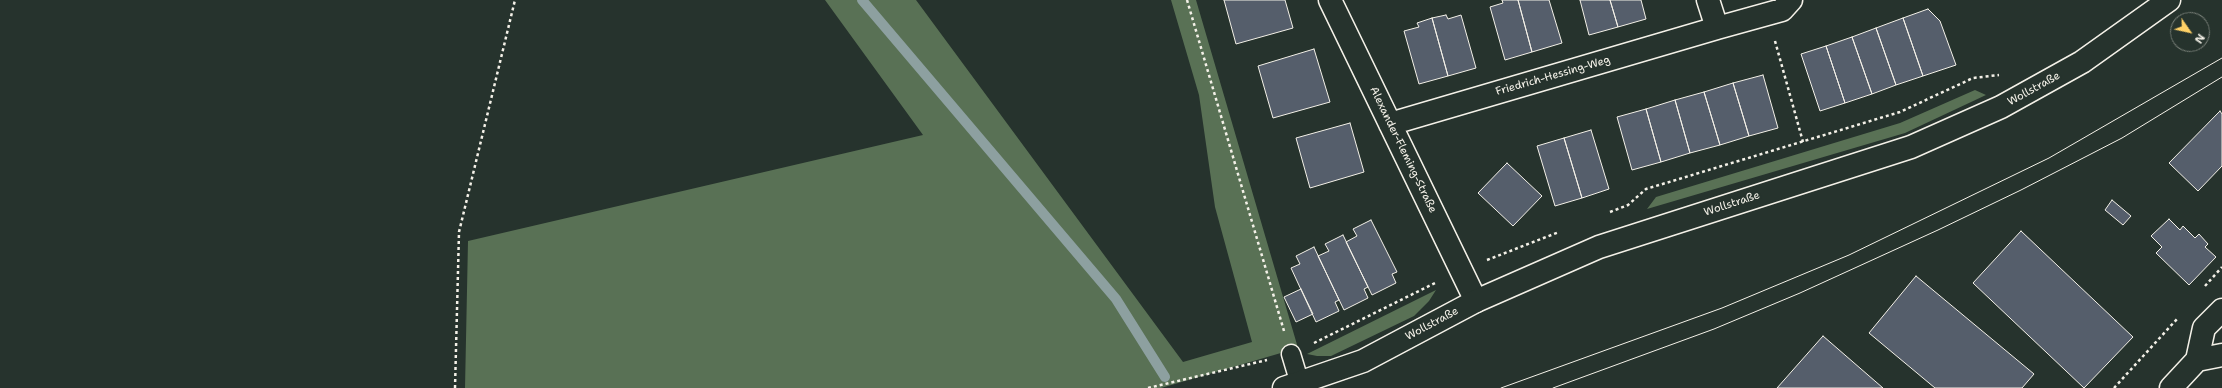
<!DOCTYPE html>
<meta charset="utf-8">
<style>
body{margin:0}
#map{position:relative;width:2222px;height:388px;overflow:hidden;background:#26332d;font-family:"Shantell Sans",sans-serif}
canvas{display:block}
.north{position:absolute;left:2170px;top:12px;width:40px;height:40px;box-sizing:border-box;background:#26332d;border:1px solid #787f78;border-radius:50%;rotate:124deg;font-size:11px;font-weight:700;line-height:16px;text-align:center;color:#f4f1e8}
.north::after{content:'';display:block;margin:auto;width:14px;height:18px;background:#ffd166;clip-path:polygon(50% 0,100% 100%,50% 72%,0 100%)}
</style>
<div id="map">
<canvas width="2222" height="388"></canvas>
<div class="north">N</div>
</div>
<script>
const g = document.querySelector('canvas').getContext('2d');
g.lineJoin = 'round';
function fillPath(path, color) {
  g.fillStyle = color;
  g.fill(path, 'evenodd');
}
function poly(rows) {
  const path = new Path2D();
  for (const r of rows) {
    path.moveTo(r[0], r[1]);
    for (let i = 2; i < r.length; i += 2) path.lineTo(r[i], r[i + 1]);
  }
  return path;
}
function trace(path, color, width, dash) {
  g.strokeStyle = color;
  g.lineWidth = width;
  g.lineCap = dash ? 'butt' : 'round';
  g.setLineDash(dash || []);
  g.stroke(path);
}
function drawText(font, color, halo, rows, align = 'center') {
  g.font = font + ' "Shantell Sans",sans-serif';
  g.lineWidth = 4;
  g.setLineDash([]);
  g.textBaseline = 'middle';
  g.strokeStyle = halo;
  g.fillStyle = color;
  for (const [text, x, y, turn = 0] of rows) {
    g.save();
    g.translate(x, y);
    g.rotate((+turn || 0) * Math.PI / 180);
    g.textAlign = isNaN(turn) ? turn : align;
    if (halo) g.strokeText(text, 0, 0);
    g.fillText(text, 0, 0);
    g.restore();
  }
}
fillPath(poly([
 [825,0,916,0,1183,362,1252,342,1215,207,1199,95,1171,0,1196,0,1298,348,1161,388,465,388,468,241,923,135],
 [1975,90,1986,95,1905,133,1647,209,1656,197,1900,123],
 [1436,290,1429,301,1414,316,1331,356,1317,356,1307,354]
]), '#597155');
trace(poly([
 [862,0,1116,299,1165,377]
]), '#8da0a0', 10);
const building = poly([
 [1224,0,1285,0,1293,28,1236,44,1224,0],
 [1502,0,1518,0,1532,52,1505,60,1490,7,1503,3,1502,0],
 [1518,0,1549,0,1562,43,1532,52,1518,0],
 [1580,0,1610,0,1618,27,1589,35,1580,0],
 [1610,0,1641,0,1646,19,1618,27,1610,0],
 [1928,9,1940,21,1956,65,1923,76,1903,18,1928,9],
 [1446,15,1448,19,1461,15,1476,68,1448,76,1432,18,1446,15],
 [1432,18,1448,76,1419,84,1404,31,1419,27,1417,23,1432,18],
 [1903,18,1923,76,1896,85,1876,28,1903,18],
 [1876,28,1896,85,1872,94,1852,37,1876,28],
 [1852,37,1872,94,1845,103,1826,46,1852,37],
 [1826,46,1845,103,1820,111,1801,54,1826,46],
 [1314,49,1330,102,1273,118,1258,66,1314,49],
 [1763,75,1778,128,1749,136,1733,83,1763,75],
 [1733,83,1749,136,1720,145,1704,92,1733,83],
 [1704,92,1720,145,1690,153,1675,100,1704,92],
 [1675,100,1690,153,1661,162,1646,109,1675,100],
 [1646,109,1661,162,1632,170,1617,117,1646,109],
 [2220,111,2222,114,2222,166,2198,191,2169,163,2220,111],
 [1350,123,1364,172,1310,188,1296,138,1350,123],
 [1591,130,1609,189,1582,198,1564,138,1591,130],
 [1564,138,1582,198,1555,206,1537,146,1564,138],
 [1507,163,1542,196,1513,226,1478,193,1507,163],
 [2112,200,2131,216,2123,225,2105,210,2112,200],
 [2169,219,2180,230,2183,226,2195,238,2199,234,2208,244,2205,247,2216,257,2189,285,2156,253,2162,247,2151,236,2169,219],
 [1371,220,1397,272,1392,274,1396,283,1372,295,1346,242,1357,236,1353,229,1371,220],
 [2021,231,2133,337,2084,388,1973,283,2021,231],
 [1343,235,1368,287,1364,289,1368,298,1344,310,1318,256,1329,251,1325,244,1343,235],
 [1314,247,1339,300,1335,302,1339,311,1316,322,1291,268,1300,264,1296,256,1314,247],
 [1916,276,2034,374,2022,388,1935,388,1869,333,1916,276],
 [1301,289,1313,314,1296,322,1284,297,1301,289],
 [1823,336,1883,388,1777,388,1823,336]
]);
fillPath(building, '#555e6b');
trace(building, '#f4f1e8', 1);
const lane = poly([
 [1291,354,1300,384]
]);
const street = poly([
 [1330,0,1476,301],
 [1717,28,1782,10,1791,0],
 [1390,124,1717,28,1708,0]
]);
const secondary = poly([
 [2197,360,2222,355],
 [1284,388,1363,361,1476,301,1599,247,1911,147,2001,107,2082,62,2169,0],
 [2171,388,2197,360,2204,328,2222,310]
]);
trace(lane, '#f4f1e8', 21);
trace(street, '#f4f1e8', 25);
trace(secondary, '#f4f1e8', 25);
trace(poly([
 [1187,0,1284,331],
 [1775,41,1803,142],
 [1610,212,1628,205,1646,189,1900,112,1973,78,1999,75],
 [1487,260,1559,232],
 [2205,286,2222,267],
 [1314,343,1437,282],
 [455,388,459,232,515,0],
 [1148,388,1267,360],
 [2114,388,2177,319]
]), '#f4f1e8', 2.5, [3, 3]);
trace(lane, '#26332d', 18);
trace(street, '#26332d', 22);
trace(secondary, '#26332d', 22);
trace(poly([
 [1501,388,1722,308,1849,255,2049,158,2222,58],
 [1553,388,1714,329,1800,293,1938,230,2021,190,2122,138,2222,77]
]), '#f4f1e8', 1);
drawText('11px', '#f4f1e8', '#26332d', [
 ["Friedrich-Hessing-Weg",1553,76,-16],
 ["Wollstraße",2034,89,-29],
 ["Alexander-Fleming-Straße",1403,150,64],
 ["Wollstraße",1732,204,-18],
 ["Wollstraße",1432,324,-28]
]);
</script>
